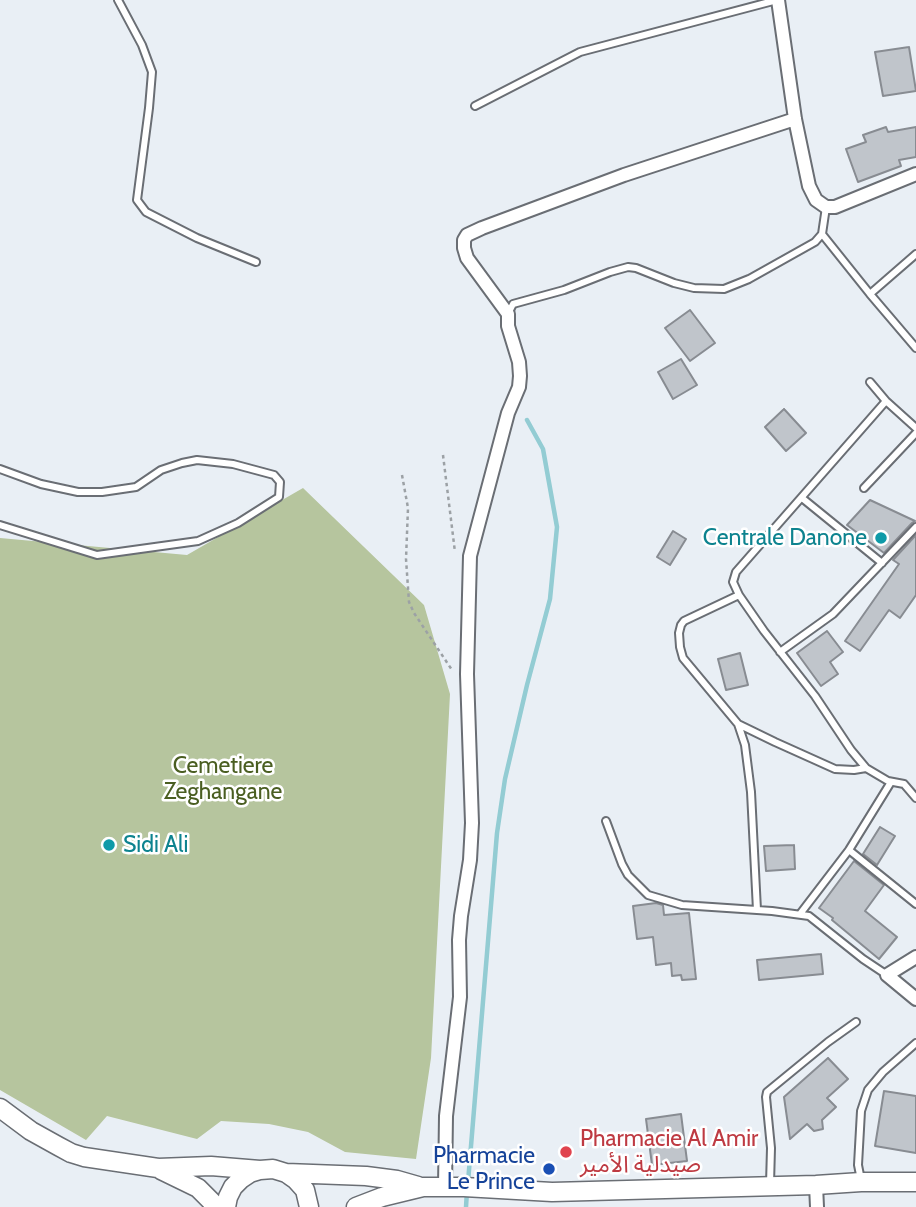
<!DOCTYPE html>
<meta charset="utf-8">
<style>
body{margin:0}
canvas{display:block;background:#e9eff5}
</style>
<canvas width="916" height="1207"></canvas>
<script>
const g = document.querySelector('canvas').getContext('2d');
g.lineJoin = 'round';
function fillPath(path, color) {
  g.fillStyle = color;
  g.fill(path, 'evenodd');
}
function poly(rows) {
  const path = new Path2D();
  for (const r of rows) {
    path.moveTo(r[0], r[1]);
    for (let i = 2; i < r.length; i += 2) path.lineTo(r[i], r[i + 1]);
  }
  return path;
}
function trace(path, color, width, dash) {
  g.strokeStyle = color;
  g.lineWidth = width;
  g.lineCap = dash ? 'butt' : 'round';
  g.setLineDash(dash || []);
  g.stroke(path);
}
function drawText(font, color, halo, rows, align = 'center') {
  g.font = font + ' Cabin,"Noto Sans Arabic",sans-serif';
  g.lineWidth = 5;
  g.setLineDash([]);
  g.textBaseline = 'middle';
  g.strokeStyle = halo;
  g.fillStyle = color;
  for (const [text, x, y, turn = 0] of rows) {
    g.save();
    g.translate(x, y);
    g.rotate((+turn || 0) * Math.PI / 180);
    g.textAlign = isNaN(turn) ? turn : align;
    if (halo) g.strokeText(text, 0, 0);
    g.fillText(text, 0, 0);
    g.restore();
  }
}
fillPath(poly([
 [303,488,424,605,450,694,431,1058,416,1159,345,1152,308,1132,269,1124,221,1121,197,1139,107,1116,86,1140,0,1090,0,538,187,555]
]), '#b6c59e');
trace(poly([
 [468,1182,497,833,505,779,527,685,550,599,557,527,543,449,527,420],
 [466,1207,467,1191]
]), '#93ccd3', 4.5);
const building = poly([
 [909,47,916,91,883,96,875,52,909,47],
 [886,127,888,132,916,127,916,157,899,160,901,166,858,182,846,149,866,142,863,135,886,127],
 [690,310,715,343,690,361,665,328,690,310],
 [681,359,697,385,673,399,658,372,681,359],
 [784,409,806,433,786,451,765,427,784,409],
 [870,500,915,521,912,523,884,553,847,525,870,500],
 [673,531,686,539,670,565,657,557,673,531],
 [916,535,916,595,900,618,889,610,860,651,845,641,899,564,893,560,916,535],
 [827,631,843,652,830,662,838,674,821,686,797,653,827,631],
 [740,653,748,685,726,690,718,659,740,653],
 [880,827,895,836,877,865,863,854,880,827],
 [794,845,795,869,766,871,764,846,794,845],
 [854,861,884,885,865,911,897,937,879,959,832,920,833,918,819,908,854,861],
 [656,903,663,905,664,915,689,913,696,979,682,980,681,975,672,976,671,963,656,965,653,937,637,939,633,906,656,903],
 [821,954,823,974,759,980,757,960,821,954],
 [828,1058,848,1079,827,1098,836,1107,822,1120,823,1129,814,1131,807,1124,790,1139,784,1097,828,1058],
 [884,1091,916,1096,916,1153,875,1146,884,1091],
 [681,1114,687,1161,652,1165,646,1119,681,1114]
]);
fillPath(building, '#c0c5cb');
trace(building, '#888c92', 2);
const lane = poly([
 [118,0,142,45,152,72,149,108,137,200,146,212,197,238,256,262],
 [475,106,580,52,777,0],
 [822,234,870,294,916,348],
 [870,294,916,254],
 [509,312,513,304,564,290,610,272,628,267,636,268,674,283,694,288,724,289,749,279,815,242,822,234,826,207],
 [870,382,886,401,916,428],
 [886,401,736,572,733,582,739,595,764,631,815,696,851,750,866,768,888,781,904,784,916,798],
 [0,469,41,484,78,492,102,492,136,487,161,470,182,463,197,460,233,464,274,475,280,482,279,497,238,523,198,541,97,555,0,525],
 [864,488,916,433],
 [802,498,882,563],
 [739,595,684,621,681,625,679,633,680,647,683,658,738,724,745,745,751,792,757,910],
 [780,652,833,614,916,527],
 [738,724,775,742,835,769,854,770,866,768],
 [606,821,622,864,628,875,648,895,682,905,772,911,809,916,863,959,887,975],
 [849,850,916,904],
 [800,914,849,850,891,782],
 [861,1180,858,1165,861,1111,868,1090,883,1072,916,1043],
 [770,1184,771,1148,766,1097,767,1092,828,1042,856,1022]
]);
const street = poly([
 [778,0,795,119,809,186,816,200,826,207,835,207,916,174],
 [916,957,887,975,916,999],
 [816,1185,817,1207],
 [445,1187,446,1116,460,997,459,940,461,916,470,860,472,823,467,674,470,556,508,413,519,387,520,376,519,362,508,326,508,314,467,258,464,248,464,240,467,235,482,228,624,175,795,119]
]);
const secondary = poly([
 [0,1108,31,1131,58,1146,71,1153,84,1157,158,1168,211,1166,260,1170],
 [161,1170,198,1188,217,1207],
 [286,1173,366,1176,397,1180,418,1186],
 [226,1207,228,1197,233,1187,241,1179,250,1173,260,1170,273,1169,286,1173,296,1180,305,1190,309,1207],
 [356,1207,382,1197,423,1187,464,1187,552,1192,816,1185,861,1182,916,1182]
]);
trace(lane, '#6a6e74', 10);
trace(street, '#6a6e74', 16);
trace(secondary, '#6a6e74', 21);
trace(poly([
 [443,455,455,552],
 [402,475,408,508,406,559,409,602,414,613,452,670]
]), '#9ca1a5', 2.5, [3.5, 3.5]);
trace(lane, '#fff', 6);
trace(street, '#fff', 12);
trace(secondary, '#fff', 18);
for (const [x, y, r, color] of [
 [881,538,7,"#0f9aa8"],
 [109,845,7,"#0f9aa8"],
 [566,1152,7,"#e0444e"],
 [549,1169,7,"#1a4fb4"]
]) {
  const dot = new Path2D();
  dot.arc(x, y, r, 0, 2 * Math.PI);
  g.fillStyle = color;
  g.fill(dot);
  trace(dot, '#fff', 2.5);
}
drawText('23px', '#0d838f', '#fff', [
 ["Centrale Danone",867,538],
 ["Sidi Ali",123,845,"left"]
], 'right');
drawText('23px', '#4a5e21', '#fff', [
 ["Cemetiere",223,766],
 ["Zeghangane",223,792]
]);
drawText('23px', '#be3a42', '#fff', [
 ["Pharmacie Al Amir",580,1139],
 ["صيدلية الأمير",580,1165]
], 'left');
drawText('23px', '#164399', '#fff', [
 ["Pharmacie",535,1156],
 ["Le Prince",535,1182]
], 'right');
</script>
